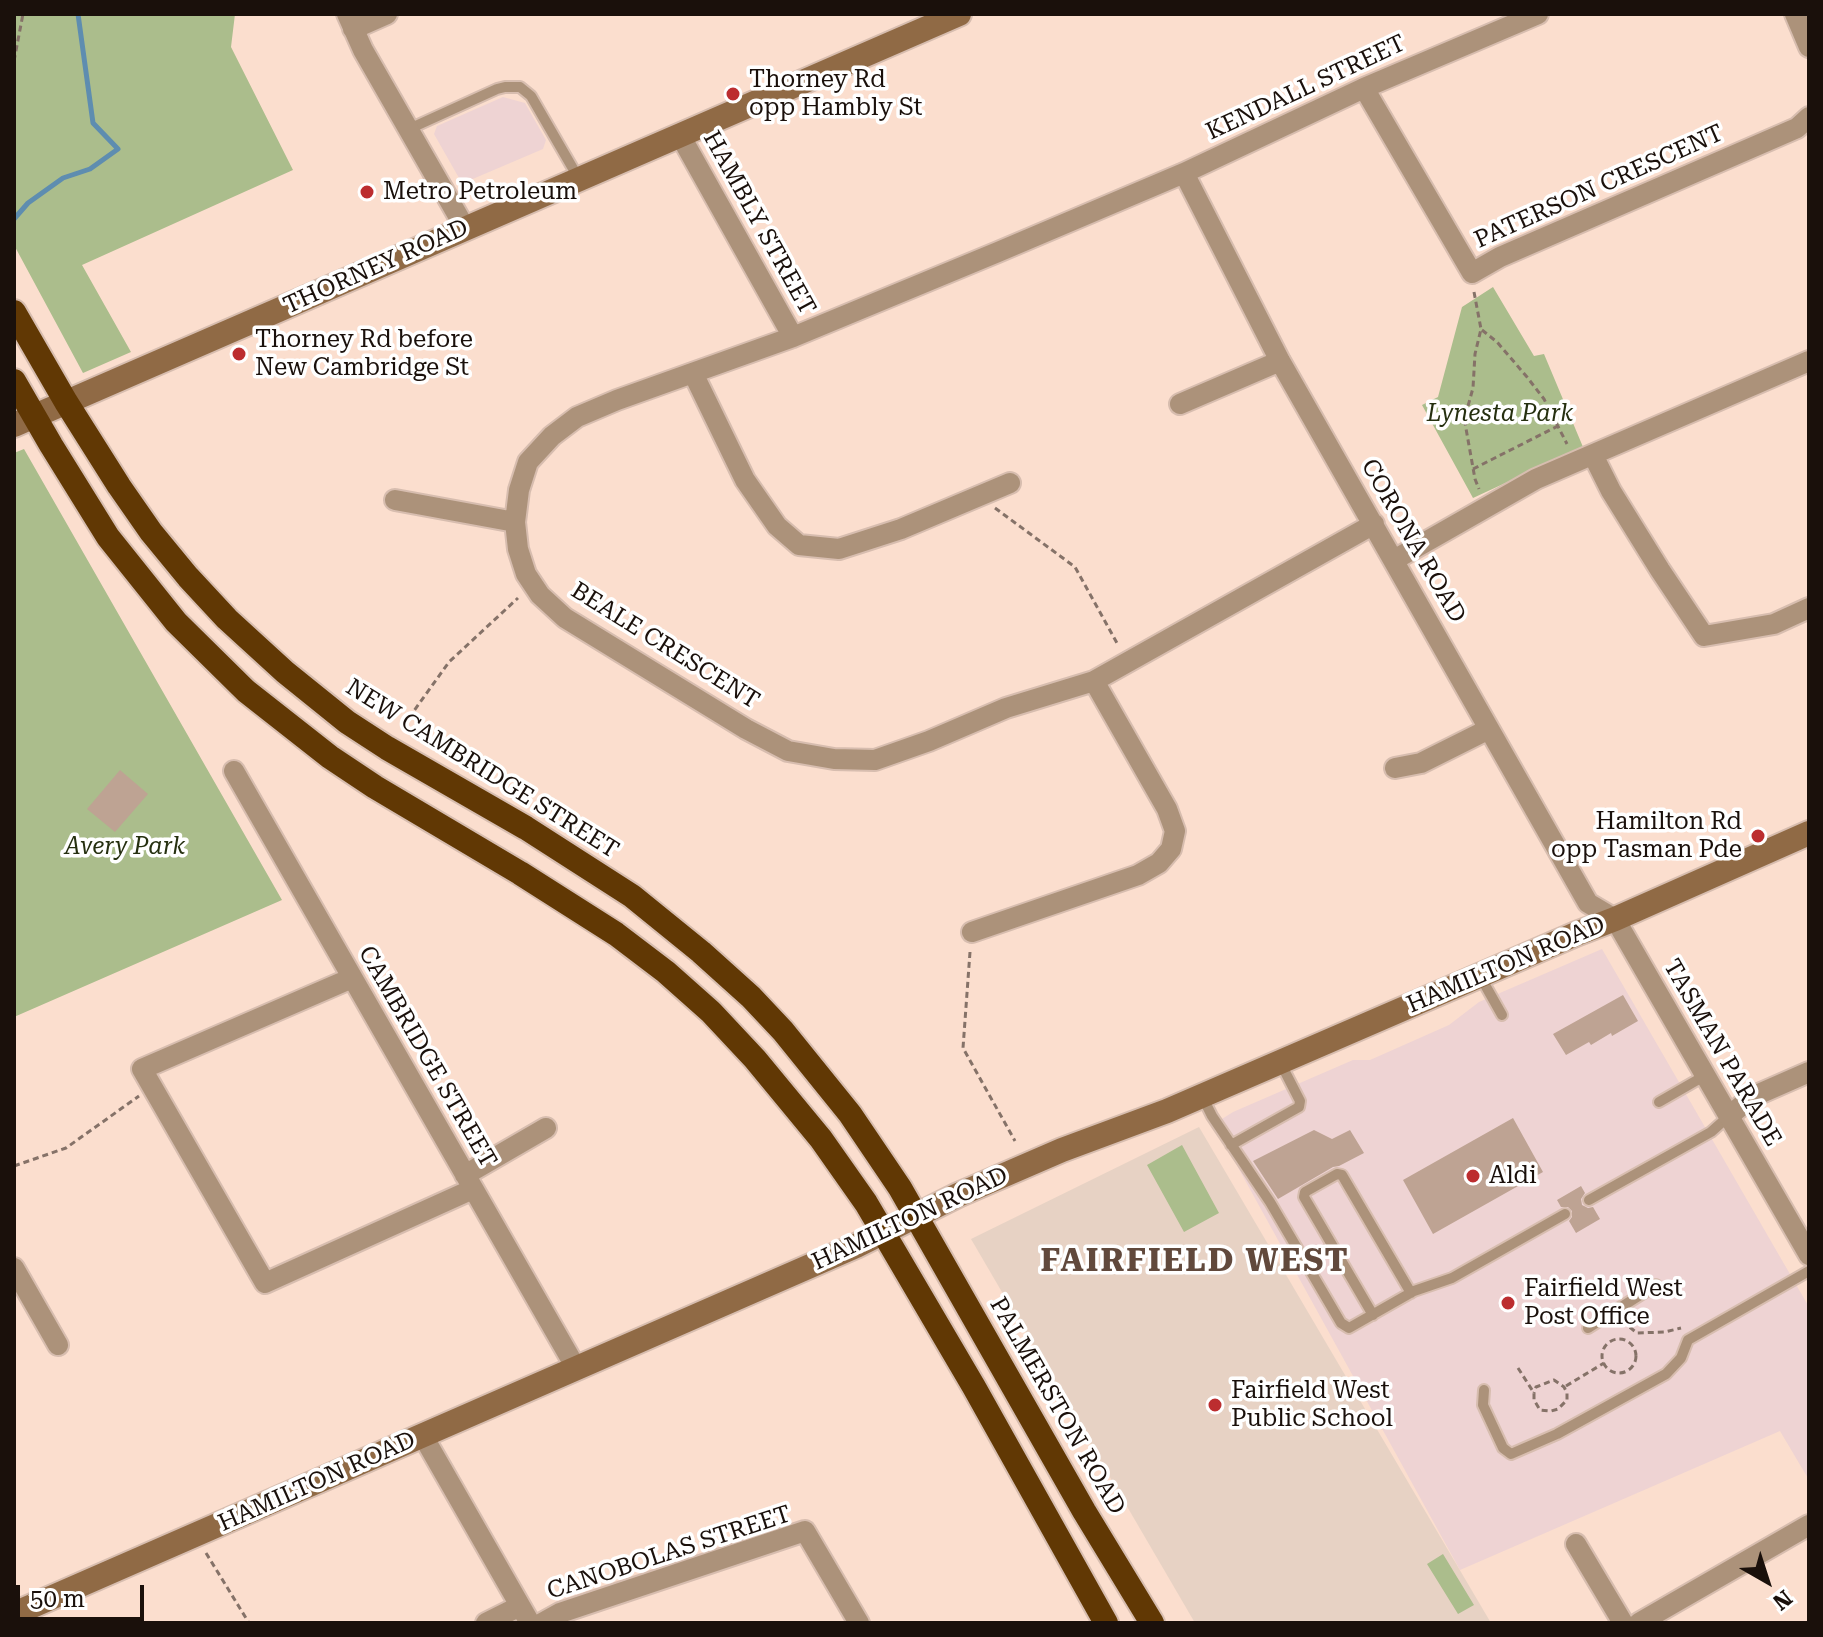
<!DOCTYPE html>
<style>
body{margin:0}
#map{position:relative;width:1823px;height:1637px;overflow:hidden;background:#fbdece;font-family:"Roboto Serif",serif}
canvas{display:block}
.frame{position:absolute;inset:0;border:16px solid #1a100b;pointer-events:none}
.north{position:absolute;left:1727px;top:1541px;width:80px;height:80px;-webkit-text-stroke:6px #fff;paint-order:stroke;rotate:141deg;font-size:22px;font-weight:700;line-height:32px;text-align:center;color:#1a100b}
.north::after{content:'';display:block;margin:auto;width:28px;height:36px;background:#1a100b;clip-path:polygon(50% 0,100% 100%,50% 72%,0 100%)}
.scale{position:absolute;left:16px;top:1585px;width:128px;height:36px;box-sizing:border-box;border:4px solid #1a100b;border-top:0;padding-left:10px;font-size:24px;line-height:28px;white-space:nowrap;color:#1a100b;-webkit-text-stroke:6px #fff;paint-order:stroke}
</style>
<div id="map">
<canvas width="1823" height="1637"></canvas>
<div class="frame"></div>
<div class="north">N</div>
<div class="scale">50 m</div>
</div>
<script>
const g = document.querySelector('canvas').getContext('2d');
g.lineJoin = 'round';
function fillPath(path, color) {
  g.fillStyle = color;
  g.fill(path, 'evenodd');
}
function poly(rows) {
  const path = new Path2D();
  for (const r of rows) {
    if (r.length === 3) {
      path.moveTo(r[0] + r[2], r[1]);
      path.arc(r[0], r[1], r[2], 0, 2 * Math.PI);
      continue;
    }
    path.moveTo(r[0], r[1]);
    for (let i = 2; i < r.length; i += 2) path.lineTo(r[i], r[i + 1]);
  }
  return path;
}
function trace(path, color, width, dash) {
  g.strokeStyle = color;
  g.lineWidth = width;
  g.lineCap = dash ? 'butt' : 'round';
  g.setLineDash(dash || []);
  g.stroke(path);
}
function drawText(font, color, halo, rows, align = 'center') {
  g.font = font + ' "Roboto Serif",serif';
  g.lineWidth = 7;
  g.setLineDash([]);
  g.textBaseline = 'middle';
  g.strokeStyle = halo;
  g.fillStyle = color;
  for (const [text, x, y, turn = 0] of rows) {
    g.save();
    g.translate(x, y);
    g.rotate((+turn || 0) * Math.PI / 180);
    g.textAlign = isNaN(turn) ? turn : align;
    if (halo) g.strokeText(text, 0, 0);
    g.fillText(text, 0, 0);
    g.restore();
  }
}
fillPath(poly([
 [503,97,525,103,546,140,543,149,468,181,459,178,434,134,437,126],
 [1602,949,1809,1307,1809,1480,1780,1431,1460,1570,1214,1124,1233,1112,1353,1060,1370,1060,1449,1025,1479,1002]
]), '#eed3d3');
fillPath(poly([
 [1199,1127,1491,1623,1195,1623,971,1239]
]), '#e7d2c4');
fillPath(poly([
 [14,14,235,14,231,47,293,170,82,265,131,352,83,373,14,245],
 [1493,287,1534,356,1544,354,1583,447,1473,498,1422,405,1438,397,1462,307],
 [24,449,282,900,14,1017,14,453],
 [1182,1145,1219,1213,1184,1232,1147,1165],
 [1443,1554,1474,1605,1458,1614,1427,1564]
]), '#abbd8c');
trace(poly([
 [14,219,28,203,63,178,90,169,118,149,93,123,78,14]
]), '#5e8db0', 5);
fillPath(poly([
 [120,770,148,794,115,832,87,809],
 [1623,995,1638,1021,1612,1036,1611,1033,1591,1045,1589,1042,1566,1055,1553,1034],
 [1513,1118,1543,1172,1433,1234,1403,1180],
 [1314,1130,1332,1139,1350,1130,1364,1153,1339,1166,1333,1167,1278,1199,1253,1161],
 [1581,1186,1585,1193,1581,1199,1582,1205,1588,1208,1593,1207,1600,1219,1576,1233,1569,1221,1572,1217,1572,1211,1568,1207,1561,1207,1557,1200]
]), '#bea393');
const lane = poly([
 [409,129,497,89,505,87,520,87,531,96,579,179],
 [1480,976,1502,1015],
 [1202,1096,1212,1116,1270,1202,1341,1323,1349,1328,1414,1291,1452,1278,1565,1214],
 [1659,1102,1706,1075],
 [1231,1145,1299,1107,1300,1101,1280,1062],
 [1589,1200,1711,1132,1729,1116],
 [1373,1315,1304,1197,1305,1192,1337,1174,1342,1175,1411,1293],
 [1588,1328,1656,1285],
 [1484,1390,1483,1405,1503,1448,1511,1454,1557,1434,1666,1374,1681,1358,1688,1340,1809,1271]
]);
const street = poly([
 [347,14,363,50,465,228],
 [1795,14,1809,47],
 [353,29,387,14],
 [1364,88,1472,273,1500,257,1797,128,1809,117],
 [680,135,793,337],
 [1184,173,1280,361,1584,896,1588,903,1615,919,1809,1255],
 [693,373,745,480,777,526,799,545,839,549,901,529,1010,483],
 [1180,404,1280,361],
 [1593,455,1611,491,1660,570,1704,636,1774,624,1809,608],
 [395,500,515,522],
 [1374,524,1094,681,1006,708,929,741,875,760,834,759,788,751,746,729,565,618,540,595,526,574,518,549,515,522,519,490,528,462,552,436,577,417,617,400,793,337,998,252,1184,173,1364,88,1538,14],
 [1394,560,1536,479,1809,361],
 [1395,768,1421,763,1489,729],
 [234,771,576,1368],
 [972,932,1138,875,1159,863,1171,849,1175,831,1167,809,1094,681],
 [352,978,142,1069,265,1283,473,1189],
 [1729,1116,1752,1097,1809,1072],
 [465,1175,546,1128],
 [14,1268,58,1345],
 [423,1436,530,1623],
 [1576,1544,1623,1623],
 [486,1623,520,1606],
 [542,1623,560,1613,805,1531,859,1623],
 [1639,1623,1809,1525]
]);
const secondary = poly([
 [14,425,959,14],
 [14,1614,856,1246,958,1195,1062,1150,1167,1111,1576,934,1615,919,1809,833]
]);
const highway = poly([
 [14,312,66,402,119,486,151,532,188,577,227,619,285,672,347,722,387,748,526,828,632,896,701,952,751,997,783,1031,850,1114,900,1188,1084,1511,1152,1623],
 [14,381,51,445,108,537,176,622,246,691,330,757,375,787,520,873,616,934,666,972,711,1012,755,1059,821,1139,866,1203,974,1387,1106,1623]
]);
trace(lane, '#d7bdaf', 14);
trace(street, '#d7bdaf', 24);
trace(secondary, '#d7bdaf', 28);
trace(highway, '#d7bdaf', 28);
trace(poly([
 [14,61,23,14],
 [1474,292,1481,329,1475,354,1473,388,1468,406,1465,423,1475,479,1479,489],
 [1482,330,1497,342,1527,377,1544,399,1567,444],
 [1473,469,1558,426],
 [995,508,1075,567,1118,645],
 [403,726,449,662,518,598],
 [970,952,963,1048,1015,1141],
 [14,1166,66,1148,139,1096],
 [1622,1321,1637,1333,1665,1332,1681,1328],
 [1619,1356,17],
 [1518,1368,1534,1393,1534,1400,1540,1410,1551,1411,1558,1409,1567,1400,1567,1393,1564,1387,1554,1380,1536,1387,1534,1393],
 [1566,1386,1604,1363],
 [206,1553,249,1623]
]), '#857268', 3, [6, 4]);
trace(lane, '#ac927a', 10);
trace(street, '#ac927a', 20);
trace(secondary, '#906a45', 24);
trace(highway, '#613804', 24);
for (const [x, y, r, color] of [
 [733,94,8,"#bc2d2f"],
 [367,192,8,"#bc2d2f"],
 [239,354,8,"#bc2d2f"],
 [1758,836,8,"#bc2d2f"],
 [1473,1176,8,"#bc2d2f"],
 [1508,1303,8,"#bc2d2f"],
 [1215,1405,8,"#bc2d2f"]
]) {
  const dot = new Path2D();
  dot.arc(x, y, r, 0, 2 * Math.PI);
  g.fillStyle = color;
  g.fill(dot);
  trace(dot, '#fff', 3);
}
drawText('24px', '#1a100b', '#fff', [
 ["Thorney Rd",749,80],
 ["opp Hambly St",749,108],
 ["Metro Petroleum",383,192],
 ["Thorney Rd before",255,340],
 ["New Cambridge St",255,368],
 ["Hamilton Rd",1742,822,"right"],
 ["opp Tasman Pde",1742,850,"right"],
 ["Aldi",1489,1176],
 ["Fairfield West",1524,1289],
 ["Post Office",1524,1317],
 ["Fairfield West",1231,1391],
 ["Public School",1231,1419]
], 'left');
drawText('24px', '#1a100b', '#fff', [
 ["KENDALL STREET",1306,88,-25],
 ["PATERSON CRESCENT",1599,187,-24],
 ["HAMBLY STREET",759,223,61],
 ["THORNEY ROAD",376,267,-24],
 ["CORONA ROAD",1413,541,60],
 ["BEALE CRESCENT",665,646,32],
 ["NEW CAMBRIDGE STREET",482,769,32],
 ["HAMILTON ROAD",1506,965,-23],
 ["TASMAN PARADE",1722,1053,60],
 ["CAMBRIDGE STREET",427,1057,60],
 ["HAMILTON ROAD",910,1219,-25],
 ["PALMERSTON ROAD",1057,1406,60],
 ["HAMILTON ROAD",317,1482,-24],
 ["CANOBOLAS STREET",669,1553,-18]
]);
drawText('italic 24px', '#263010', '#fff', [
 ["Lynesta Park",1500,414],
 ["Avery Park",125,847]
]);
g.letterSpacing = '2px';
drawText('bold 32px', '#61493c', '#fff', [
 ["FAIRFIELD WEST",1195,1262]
]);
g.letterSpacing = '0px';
</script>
